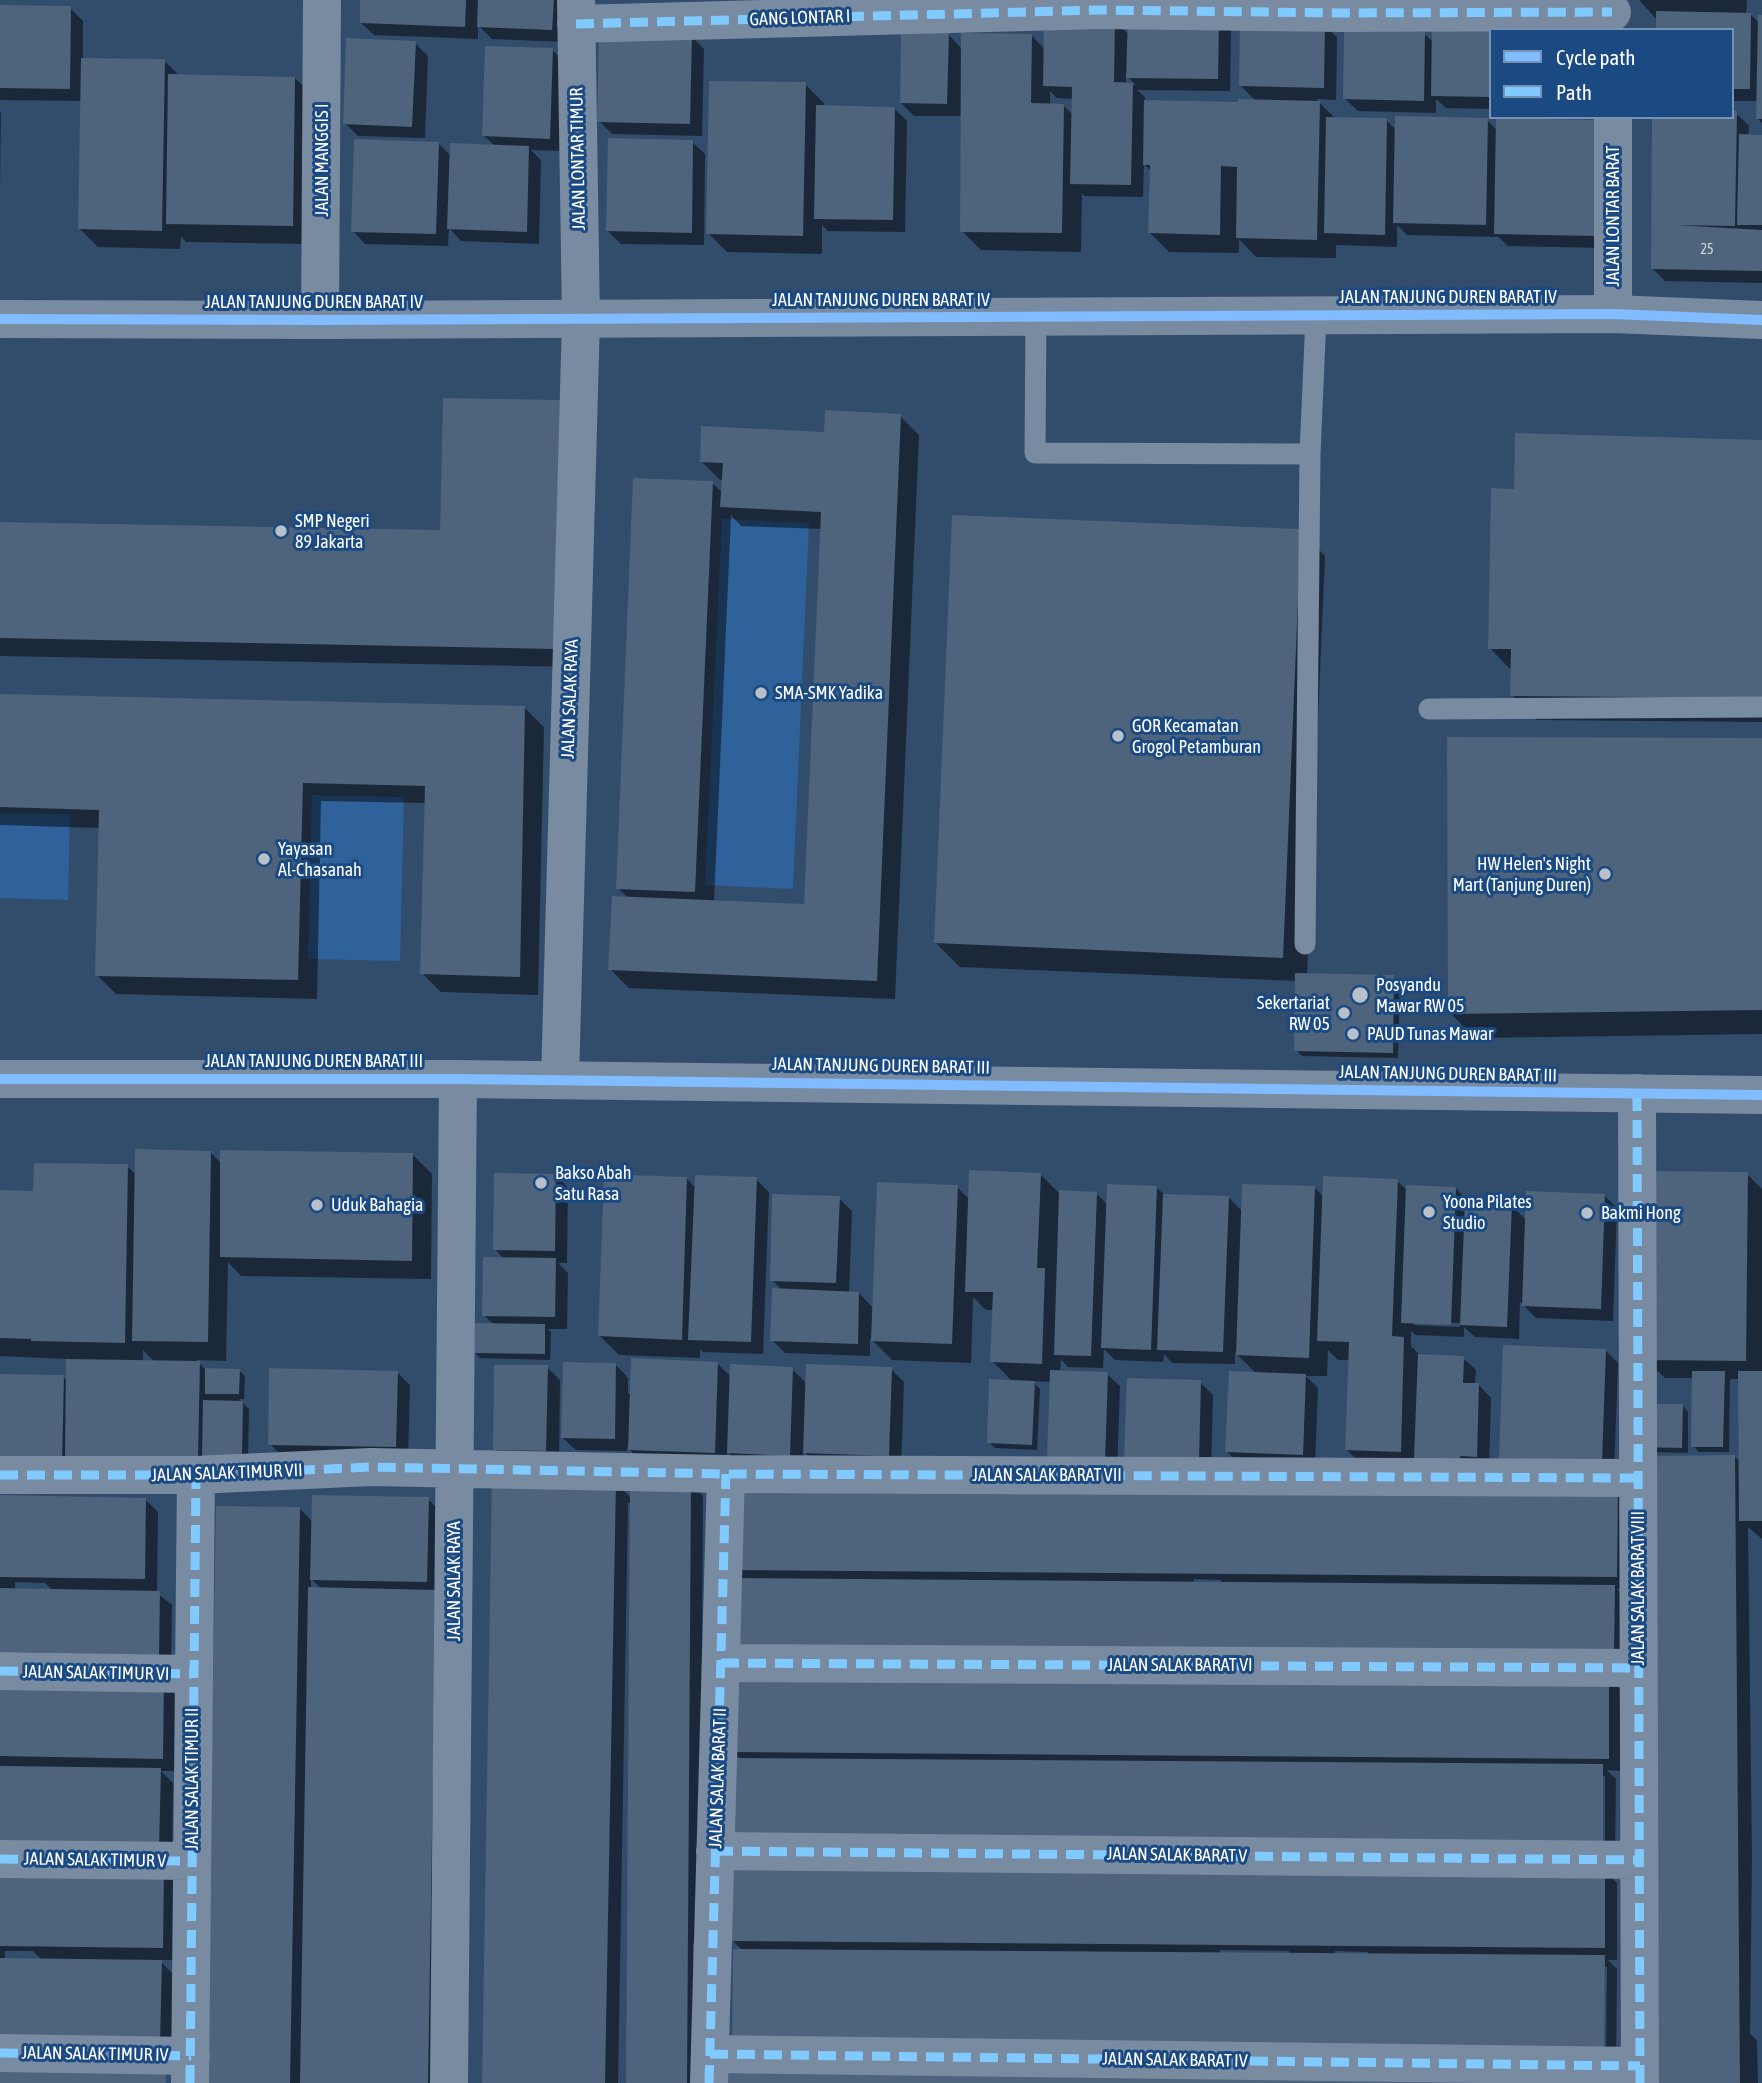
<!DOCTYPE html>
<style>
body{margin:0}
#map{position:relative;width:1762px;height:2083px;overflow:hidden;background:#324c6b;font-family:"Asap Condensed",sans-serif}
canvas{display:block}
.legend{position:absolute;left:1489px;top:28px;width:245px;height:91px;box-sizing:border-box;background:#1b4a82;border:2px solid #7692b4;margin:0;padding:9px 12px;list-style:none;font-size:21px;color:#fff}
.legend li{display:flex;align-items:center;gap:14px;height:35px}
.legend b{width:35px;border:2px solid #7692b4}
</style>
<div id="map">
<canvas width="1762" height="2083"></canvas>
<ul class="legend">
<li><b style="height:9px;background:#80bcff"></b>Cycle path</li>
<li><b style="height:9px;background:#80caff"></b>Path</li>
</ul>
</div>
<script>
const g = document.querySelector('canvas').getContext('2d');
g.lineJoin = 'round';
function fillPath(path, color) {
  g.fillStyle = color;
  g.fill(path, 'evenodd');
}
function poly(rows) {
  const path = new Path2D();
  for (const r of rows) {
    path.moveTo(r[0], r[1]);
    for (let i = 2; i < r.length; i += 2) path.lineTo(r[i], r[i + 1]);
  }
  return path;
}
function trace(path, color, width, dash) {
  g.strokeStyle = color;
  g.lineWidth = width;
  g.lineCap = dash ? 'butt' : 'round';
  g.setLineDash(dash || []);
  g.stroke(path);
}
function drawText(font, color, halo, rows, align = 'center') {
  g.font = font + ' "Asap Condensed",sans-serif';
  g.lineWidth = 6;
  g.setLineDash([]);
  g.textBaseline = 'middle';
  g.strokeStyle = halo;
  g.fillStyle = color;
  for (const [text, x, y, turn = 0] of rows) {
    g.save();
    g.translate(x, y);
    g.rotate((+turn || 0) * Math.PI / 180);
    g.textAlign = isNaN(turn) ? turn : align;
    if (halo) g.strokeText(text, 0, 0);
    g.fillText(text, 0, 0);
    g.restore();
  }
}
fillPath(poly([
 [722,519,809,523,793,889,705,885],
 [312,795,404,797,400,961,308,959],
 [0,813,70,814,68,900,0,898]
]), '#2f619a');
fillPath(poly([
 [362,0,566,0,565,42,492,39,478,25,478,39,374,35,361,23],
 [1639,0,1747,0,1746,14,1750,14,1759,23,1762,17,1762,123,1758,119,1758,101,1732,101,1732,30,1658,21],
 [0,7,70,8,83,21,83,59,164,61,180,76,295,78,314,97,311,244,186,242,181,236,180,249,98,247,79,228,82,101,0,100],
 [1218,19,1231,31,1230,91,1137,90,1145,97,1145,102,1240,103,1256,101,1241,86,1324,25,1337,37,1336,100,1316,99,1336,119,1386,120,1396,130,1487,120,1606,248,1508,246,1498,237,1407,235,1397,225,1397,247,1336,245,1336,258,1256,257,1239,239,1239,253,1169,252,1150,233,1151,171,1144,164,1143,197,1084,196,1082,193,1081,252,981,250,962,231,962,116,914,116,901,103,948,34,962,49,1032,36,1045,49,1114,20,1129,35],
 [1126,75,1136,85,1126,84],
 [1050,91,1057,98,1073,99,1073,115,1064,106,1050,105],
 [1491,30,1491,109,1446,108,1436,99,1436,113,1358,111,1345,99,1425,34,1434,43],
 [691,36,704,49,702,136,612,134,599,121],
 [415,43,428,56,425,138,358,136,345,123],
 [552,50,565,62,562,151,531,150,541,160,539,244,461,241,449,228,448,246,365,244,353,231,438,143,451,156,495,146,484,136],
 [805,84,824,103,824,107,895,109,907,121,905,232,828,231,822,225,822,254,727,252,708,233],
 [0,111,1,112,0,189],
 [1736,113,1749,126,1748,136,1762,136,1762,283,1665,281,1653,269,1654,117,1732,117],
 [692,142,705,154,704,245,621,244,608,231],
 [900,416,919,435,895,999,629,988,610,969,629,899,618,888,712,483,723,493,723,480,720,480,701,461],
 [731,515,741,526,822,529,805,906,714,902],
 [1762,442,1762,722,1537,720,1512,695,1512,671,1490,648,1516,491],
 [0,524,442,532,574,667,0,656],
 [1301,531,1325,556,1307,975,1394,977,1400,983,1398,1058,1302,1056,1296,1050,1297,981,960,967,935,942],
 [0,696,525,708,544,727,538,995,441,992,422,973,426,803,321,801,317,999,116,994,97,975,100,828,0,825],
 [1762,740,1762,1034,1475,1038,1450,1013],
 [210,1152,222,1164,413,1155,432,1174,431,1279,241,1276,228,1262,226,1361,196,1360,206,1370,239,1370,245,1376,244,1399,239,1399,249,1409,248,1462,74,1477,0,1376,63,1377,68,1382,68,1359,0,1356,0,1192,35,1193,127,1166,136,1175],
 [143,1350,155,1362,143,1362],
 [1040,1174,1061,1195,1096,1193,1108,1205,1157,1188,1165,1195,1228,1197,1243,1212,1315,1188,1324,1197,1397,1181,1408,1191,1456,1188,1468,1201,1511,1205,1526,1220,1604,1195,1617,1208,1613,1321,1536,1318,1520,1302,1519,1339,1475,1337,1464,1327,1464,1337,1416,1335,1411,1331,1411,1346,1421,1356,1463,1358,1476,1370,1475,1385,1479,1385,1491,1398,1489,1469,1366,1469,1347,1450,1350,1360,1338,1360,1328,1350,1327,1376,1306,1376,1318,1388,1315,1467,1240,1464,1227,1452,1256,1373,1235,1353,1235,1364,1172,1363,1164,1354,1163,1362,1115,1360,1104,1349,1103,1368,1068,1367,1061,1359,1060,1372,1107,1374,1120,1386,1117,1473,1051,1382,1032,1381,1040,1389,1037,1450,995,1448,989,1442,1013,1382,992,1361,994,1310,986,1310,973,1297,971,1363,892,1360,870,1338,870,1356,785,1353,772,1340,782,1290,772,1280,839,1198,852,1211,849,1293,859,1293,874,1309,957,1187,970,1200],
 [1414,1322,1460,1323,1460,1327,1414,1325],
 [1747,1174,1762,1189,1762,1539,1748,1527,1752,1857,1750,2034,1757,2040,1758,2083,1656,2083,1735,1457,1741,1463,1740,1379,1730,1379,1729,1452,1699,1452,1693,1446,1694,1378,1665,1378,1646,1359],
 [556,1175,568,1188,567,1263,558,1263,568,1273,567,1329,547,1329,551,1332,550,1360,480,1358,474,1352,494,1325,484,1315,504,1259,495,1249],
 [686,1178,696,1188,756,1179,769,1192,763,1354,703,1352,700,1349,700,1358,619,1355,600,1336],
 [1606,1351,1618,1363,1614,1474,1514,1471],
 [717,1363,731,1377,792,1369,807,1384,891,1369,904,1382,901,1468,817,1465,803,1450,802,1468,741,1465,727,1451,727,1465,642,1462,627,1447,627,1451,576,1450,563,1438,616,1365,628,1378,628,1393,631,1394],
 [547,1367,560,1380,559,1463,507,1462,494,1449],
 [397,1372,410,1385,408,1459,283,1457,270,1444],
 [1200,1382,1213,1395,1211,1473,1125,1458],
 [1683,1406,1688,1412,1688,1453,1649,1452],
 [615,1482,631,1498,690,1483,703,1496,700,1943,693,1943,693,1987,699,2083,628,2083,631,1503,628,1503,618,2083,483,2083],
 [1617,1487,1630,1500,1629,1589,1617,1589,1627,1599,1626,1669,745,1662,729,1569],
 [1194,1579,1221,1580,1221,1583,1194,1583],
 [0,1497,145,1499,158,1512,157,1593,172,1605,171,1667,0,1657],
 [15,1582,45,1583,53,1591,15,1590],
 [428,1499,441,1512,440,2083,207,2083,300,1509,313,1522],
 [311,1579,322,1589,311,1589],
 [1609,1678,1621,1690,1621,1771,1607,1770,1616,1779,1615,1859,741,1760,733,1751],
 [1602,1776,1605,1776,1605,1856,1601,1856],
 [0,1679,163,1682,176,1695,175,1771,161,1771,173,1783,172,1861,0,1852],
 [0,1869,163,1872,176,1884,175,1960,159,1960,174,1975,172,2056,0,2053],
 [5,1951,33,1951,42,1960,5,1959],
 [1604,1870,1617,1883,1617,1960,1608,1960,1617,1969,1616,2064,743,1951,733,1941],
 [1220,1950,1289,1951,1289,1954,1220,1954],
 [1335,1951,1368,1952,1368,1955,1335,1955],
 [1603,1967,1607,1967,1606,2061,1603,2061]
]), '#0007');
fillPath(poly([
 [360,0,466,0,465,27,360,23],
 [478,0,554,0,552,30,477,27],
 [0,5,71,6,70,89,0,88],
 [1656,11,1751,13,1750,89,1732,89,1732,30,1656,30],
 [1128,15,1219,17,1218,79,1126,78],
 [1758,15,1762,15,1762,119,1756,119],
 [1044,17,1115,18,1114,82,1133,83,1131,185,1070,184,1072,87,1043,86],
 [1240,22,1325,23,1324,88,1239,86],
 [1432,27,1491,28,1491,97,1431,96],
 [1344,31,1425,32,1424,101,1343,99],
 [599,32,692,34,690,124,597,122],
 [901,32,949,33,947,104,900,103],
 [961,33,1032,34,1031,103,1064,104,1062,233,960,232],
 [346,38,416,41,412,127,343,124],
 [485,46,553,48,550,139,482,136],
 [81,58,165,59,162,231,78,229],
 [168,74,295,77,293,226,166,224],
 [709,81,806,82,803,236,706,234],
 [1238,99,1320,101,1317,240,1236,238,1237,167,1221,166,1220,235,1148,233,1150,165,1143,165,1144,100,1238,102],
 [816,105,895,107,893,220,814,219],
 [1732,111,1737,111,1735,226,1675,225,1762,230,1762,271,1651,269,1652,117,1732,117],
 [1395,116,1488,118,1486,225,1393,223],
 [1326,117,1387,118,1385,235,1324,233],
 [1496,118,1596,120,1594,236,1494,234],
 [1739,134,1762,135,1762,225,1737,225],
 [608,138,693,140,692,233,606,231],
 [354,139,439,142,436,234,351,232],
 [450,143,529,146,527,232,447,229],
 [443,398,560,400,555,649,0,638,0,522,440,530],
 [825,410,901,414,877,981,608,970,612,896,804,904,821,512,720,507,723,463,700,462,701,426,824,432],
 [1515,433,1762,440,1762,698,1510,696,1511,649,1488,649,1491,488,1514,489],
 [633,478,713,481,695,892,616,889],
 [952,515,1301,529,1283,958,934,943],
 [0,694,525,706,520,977,420,974,425,786,303,783,298,980,95,976,99,810,0,807],
 [1447,737,1762,738,1762,1010,1448,1014],
 [1295,973,1394,975,1393,1053,1294,1051],
 [135,1149,211,1151,208,1342,132,1341],
 [220,1150,413,1153,412,1261,220,1257],
 [34,1163,128,1164,125,1343,31,1341,31,1339,0,1338,0,1190,33,1191],
 [969,1170,1041,1173,1037,1268,1045,1268,1042,1364,990,1362,993,1292,965,1292],
 [1645,1171,1748,1172,1746,1361,1645,1360],
 [494,1173,556,1174,555,1251,493,1250],
 [604,1174,687,1177,682,1340,598,1336],
 [695,1175,757,1177,751,1342,688,1340],
 [1323,1176,1398,1179,1392,1336,1404,1337,1401,1452,1345,1450,1349,1342,1317,1341],
 [877,1182,958,1185,952,1344,871,1341],
 [1107,1184,1157,1186,1151,1350,1101,1348],
 [1242,1184,1315,1186,1309,1358,1236,1355],
 [1406,1185,1456,1187,1451,1325,1401,1323],
 [1059,1190,1097,1192,1091,1356,1054,1355],
 [1526,1191,1605,1194,1601,1309,1522,1306],
 [772,1194,840,1196,836,1283,770,1281],
 [1163,1194,1229,1196,1223,1352,1157,1350],
 [1465,1201,1512,1203,1507,1327,1460,1325],
 [483,1257,556,1258,555,1317,482,1316],
 [772,1288,859,1292,858,1344,770,1341],
 [473,1323,545,1324,545,1354,472,1353],
 [1503,1345,1606,1349,1602,1462,1499,1459],
 [1418,1354,1464,1356,1463,1383,1479,1383,1477,1457,1460,1456,1460,1460,1414,1458],
 [631,1358,718,1362,715,1453,628,1450],
 [66,1359,200,1361,198,1458,65,1456],
 [563,1362,616,1363,615,1439,561,1438],
 [730,1364,793,1367,790,1456,727,1453],
 [806,1364,892,1367,889,1456,803,1453],
 [494,1365,548,1365,546,1451,493,1450],
 [205,1368,240,1369,239,1394,205,1394],
 [269,1368,398,1371,396,1447,268,1445],
 [1050,1370,1108,1372,1105,1461,1047,1459],
 [1229,1371,1306,1374,1303,1455,1225,1452],
 [1692,1371,1725,1371,1723,1447,1691,1447],
 [1738,1371,1762,1371,1762,1521,1739,1521],
 [0,1374,64,1375,62,1465,0,1464],
 [1127,1378,1201,1380,1199,1461,1124,1459],
 [989,1379,1035,1381,1032,1445,987,1443],
 [203,1400,243,1401,242,1457,202,1456],
 [1642,1404,1683,1404,1682,1448,1641,1447],
 [1735,1455,1740,2083,1654,2083,1649,1456],
 [492,1478,616,1480,605,2083,482,2083],
 [728,1479,1618,1486,1617,1577,727,1570],
 [630,1481,691,1481,687,2083,626,2083],
 [0,1495,146,1498,145,1579,0,1577],
 [312,1495,429,1497,427,1582,310,1580],
 [216,1506,300,1507,290,2083,206,2083],
 [730,1578,1615,1585,1614,1657,730,1650],
 [308,1587,436,1590,428,2083,300,2083],
 [0,1588,160,1591,159,1655,0,1652],
 [731,1670,1609,1676,1609,1759,731,1752],
 [0,1678,164,1680,163,1759,0,1756],
 [733,1758,1603,1764,1603,1847,733,1841],
 [0,1766,161,1768,159,1849,0,1847],
 [731,1863,1605,1869,1605,1948,731,1941],
 [0,1867,164,1870,163,1948,0,1946],
 [733,1949,1605,1955,1604,2052,732,2045],
 [0,1958,162,1960,160,2044,0,2041],
 [718,2067,1601,2083,718,2083],
 [0,2070,166,2073,166,2083,0,2083]
]), '#4e637c');
trace(poly([
 [1036,317,1035,453,1310,454],
 [1429,709,1762,707],
 [1305,944,1310,454,1316,316]
]), '#788ba1', 21);
trace(poly([
 [576,24,1100,10,1342,13,1612,12],
 [1613,314,1613,117],
 [320,320,322,0],
 [560,1080,581,319,576,0],
 [1637,1093,1640,2083],
 [0,1475,196,1475,371,1467,726,1474,1638,1478],
 [721,1663,1638,1668],
 [0,1671,192,1674],
 [715,1851,1639,1860],
 [0,1859,191,1861],
 [0,2053,191,2056],
 [710,2054,1640,2066],
 [190,2083,196,1475],
 [449,2083,458,1079],
 [709,2083,726,1474]
]), '#788ba1', 38);
trace(poly([
 [0,319,320,320,1613,314,1762,320],
 [0,1079,458,1079,1762,1095]
]), '#788ba1', 38);
trace(poly([
 [576,24,1100,10,1342,13,1612,12],
 [1637,1093,1640,2083],
 [0,1475,196,1475,371,1467,726,1474,1638,1478],
 [721,1663,1638,1668],
 [0,1671,192,1674],
 [715,1851,1639,1860],
 [0,1859,191,1861],
 [0,2053,191,2056],
 [710,2054,1640,2066],
 [190,2083,196,1475],
 [709,2083,726,1474]
]), '#80caff', 9, [18, 9]);
trace(poly([
 [0,319,320,320,1613,314,1762,320],
 [0,1079,458,1079,1762,1095]
]), '#80bcff', 10);
for (const [x, y, r, color] of [
 [281,531,7,"#b7c0cb"],
 [761,693,7,"#b7c0cb"],
 [1118,736,7,"#b7c0cb"],
 [264,859,7,"#b7c0cb"],
 [1605,874,7,"#b7c0cb"],
 [1360,995,9,"#b7c0cb"],
 [1344,1013,7,"#b7c0cb"],
 [1353,1034,7,"#b7c0cb"],
 [541,1183,7,"#b7c0cb"],
 [317,1205,7,"#b7c0cb"],
 [1429,1212,7,"#b7c0cb"],
 [1587,1213,7,"#b7c0cb"]
]) {
  const dot = new Path2D();
  dot.arc(x, y, r, 0, 2 * Math.PI);
  g.fillStyle = color;
  g.fill(dot);
  trace(dot, '#1b4a82', 2.5);
}
drawText('14px', '#d3d8de', null, [
 ["25",1707,250]
]);
drawText('18px', '#fff', '#1b4a82', [
 ["GANG LONTAR I",800,18,-2],
 ["JALAN LONTAR TIMUR",578,159,-91],
 ["JALAN MANGGIS I",322,160,-90],
 ["JALAN LONTAR BARAT",1613,216,-90],
 ["JALAN TANJUNG DUREN BARAT IV",1448,297],
 ["JALAN TANJUNG DUREN BARAT IV",881,300],
 ["JALAN TANJUNG DUREN BARAT IV",314,302],
 ["JALAN SALAK RAYA",570,699,-88],
 ["JALAN TANJUNG DUREN BARAT III",314,1061],
 ["JALAN TANJUNG DUREN BARAT III",881,1066,1],
 ["JALAN TANJUNG DUREN BARAT III",1448,1074,1],
 ["JALAN SALAK TIMUR VII",227,1473,-2],
 ["JALAN SALAK BARAT VII",1047,1475],
 ["JALAN SALAK RAYA",454,1581,-90],
 ["JALAN SALAK BARAT VIII",1638,1588,-90],
 ["JALAN SALAK BARAT VI",1180,1665],
 ["JALAN SALAK TIMUR VI",96,1673,1],
 ["JALAN SALAK BARAT II",718,1778,-88],
 ["JALAN SALAK TIMUR II",192,1779,-90],
 ["JALAN SALAK BARAT V",1177,1855,1],
 ["JALAN SALAK TIMUR V",95,1860,1],
 ["JALAN SALAK TIMUR IV",95,2054,1],
 ["JALAN SALAK BARAT IV",1175,2060,1]
]);
drawText('18px', '#fff', '#1b4a82', [
 ["SMP Negeri",295,521],
 ["89 Jakarta",295,542],
 ["SMA-SMK Yadika",775,693],
 ["GOR Kecamatan",1132,726],
 ["Grogol Petamburan",1132,747],
 ["Yayasan",278,849],
 ["Al-Chasanah",278,870],
 ["HW Helen's Night",1591,864,"right"],
 ["Mart (Tanjung Duren)",1591,885,"right"],
 ["Posyandu",1376,985],
 ["Mawar RW 05",1376,1006],
 ["Sekertariat",1330,1003,"right"],
 ["RW 05",1330,1024,"right"],
 ["PAUD Tunas Mawar",1367,1034],
 ["Bakso Abah",555,1173],
 ["Satu Rasa",555,1194],
 ["Yoona Pilates",1443,1202],
 ["Studio",1443,1223],
 ["Uduk Bahagia",331,1205],
 ["Bakmi Hong",1601,1213]
], 'left');
</script>
